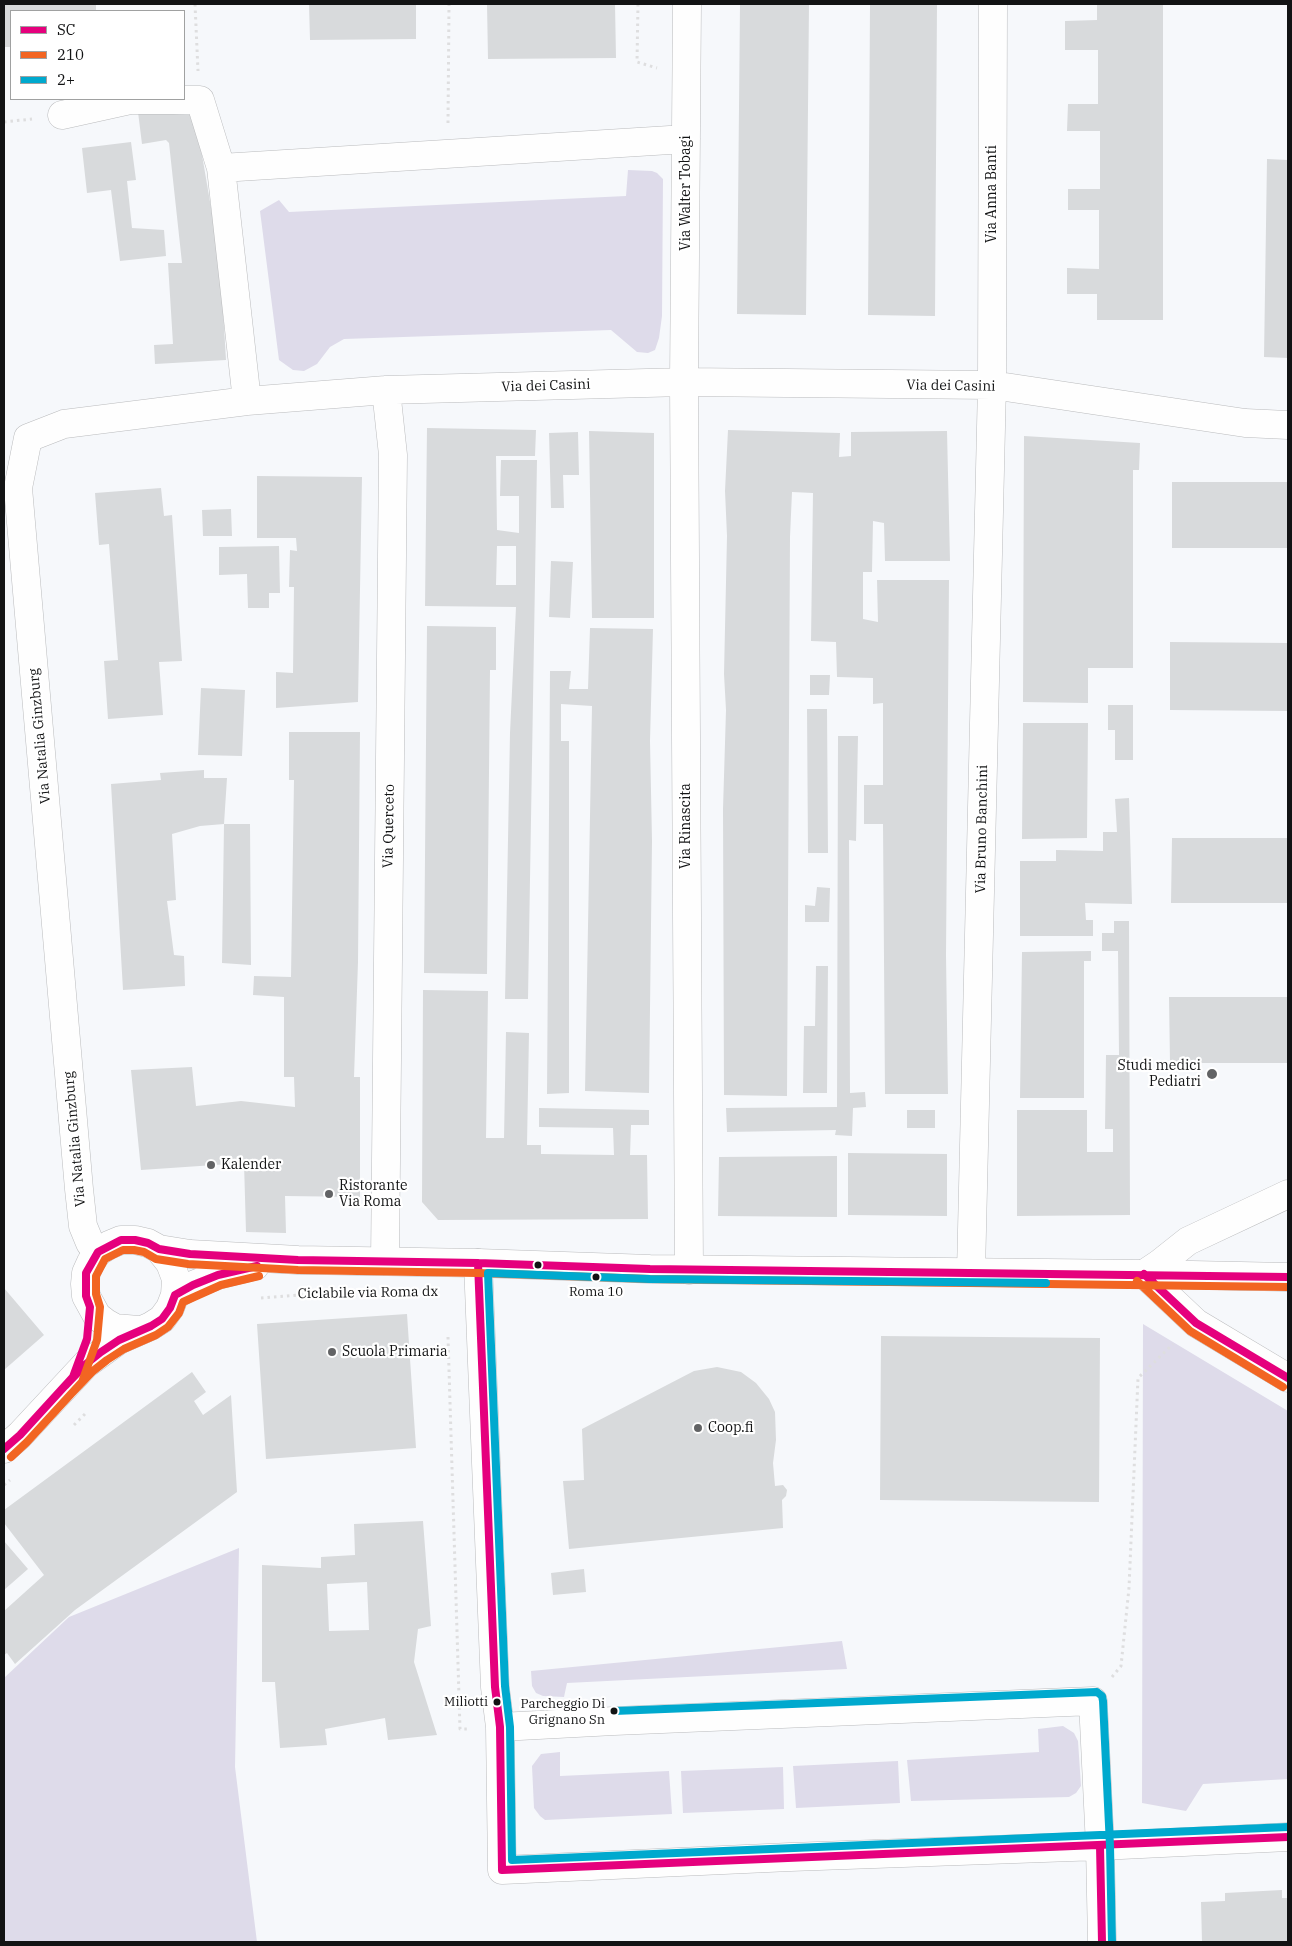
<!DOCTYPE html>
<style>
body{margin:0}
#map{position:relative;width:1292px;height:1946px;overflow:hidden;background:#f6f8fb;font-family:"IBM Plex Serif",serif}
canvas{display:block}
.frame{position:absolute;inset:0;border:5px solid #121314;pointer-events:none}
.legend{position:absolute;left:10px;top:10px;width:175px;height:90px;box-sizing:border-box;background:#fff;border:1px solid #a0a1a1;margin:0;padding:6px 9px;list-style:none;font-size:15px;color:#121314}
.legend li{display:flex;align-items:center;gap:10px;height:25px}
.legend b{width:25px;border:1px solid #a0a1a1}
</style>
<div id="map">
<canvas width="1292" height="1946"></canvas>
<div class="frame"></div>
<ul class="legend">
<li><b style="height:6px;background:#e5007d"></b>SC</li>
<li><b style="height:6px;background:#f26522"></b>210</li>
<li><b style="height:6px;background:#00a9ce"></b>2+</li>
</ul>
</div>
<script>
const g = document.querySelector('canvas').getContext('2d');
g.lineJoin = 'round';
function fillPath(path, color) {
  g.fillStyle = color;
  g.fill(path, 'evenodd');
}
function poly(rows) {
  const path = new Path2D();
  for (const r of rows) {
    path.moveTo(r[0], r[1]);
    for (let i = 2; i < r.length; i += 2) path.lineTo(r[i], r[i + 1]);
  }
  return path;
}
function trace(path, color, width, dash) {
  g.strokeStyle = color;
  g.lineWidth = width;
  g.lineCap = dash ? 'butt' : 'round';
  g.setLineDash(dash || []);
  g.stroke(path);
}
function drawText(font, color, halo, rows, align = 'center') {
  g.font = font + ' "IBM Plex Serif",serif';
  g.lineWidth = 4.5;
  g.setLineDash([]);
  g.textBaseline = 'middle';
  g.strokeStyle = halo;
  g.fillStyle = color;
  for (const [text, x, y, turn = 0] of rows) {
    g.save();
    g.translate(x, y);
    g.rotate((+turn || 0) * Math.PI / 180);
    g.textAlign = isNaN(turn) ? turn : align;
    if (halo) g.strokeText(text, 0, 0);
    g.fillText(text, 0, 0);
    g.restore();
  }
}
fillPath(poly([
 [628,170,652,171,657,173,663,179,662,316,659,338,655,350,648,353,637,352,611,330,344,339,330,347,317,364,304,371,293,370,279,360,260,211,279,200,289,212,626,196],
 [1143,1324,1288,1411,1288,1779,1203,1784,1186,1811,1142,1803],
 [239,1548,235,1767,257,1942,4,1942,4,1678,69,1617],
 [842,1641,847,1669,567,1683,564,1697,543,1696,536,1693,532,1686,531,1671],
 [1063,1726,1074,1733,1078,1741,1081,1786,1076,1793,1069,1797,911,1801,907,1760,1039,1752,1038,1729],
 [560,1752,560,1776,669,1771,672,1814,545,1820,540,1816,534,1808,532,1766,541,1754],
 [898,1761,900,1803,796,1808,793,1766],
 [783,1767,784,1809,683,1813,681,1771]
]), '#dedbea');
fillPath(poly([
 [4,4,96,4,96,11,11,11,11,47,4,47],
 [309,4,416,4,416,39,310,40],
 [487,4,615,4,616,58,488,59],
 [740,4,809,4,806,315,737,314],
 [870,4,937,4,935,316,868,315],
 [1097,4,1163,4,1163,320,1097,320,1097,294,1067,294,1067,268,1099,269,1099,210,1068,210,1068,189,1100,189,1100,131,1067,131,1068,104,1098,104,1098,50,1065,50,1065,21,1097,20],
 [138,112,190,115,196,120,220,260,226,360,155,364,154,345,173,344,168,263,182,263,169,143,166,140,142,144],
 [131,142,136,180,127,181,132,228,164,230,166,256,120,261,111,190,87,193,82,148],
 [1267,159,1288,160,1288,358,1264,357],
 [427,428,536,430,535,456,496,456,497,530,519,533,519,496,500,496,501,460,537,460,528,999,505,999,510,733,516,607,425,606],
 [497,546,516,546,516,585,496,585],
 [728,430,840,433,839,457,851,456,851,432,947,431,950,561,885,561,884,523,873,521,872,572,863,572,863,619,878,622,877,580,949,580,946,955,948,1094,885,1094,883,824,864,824,864,785,883,785,883,703,873,704,873,678,837,677,836,642,811,641,813,493,792,492,790,537,787,1096,724,1095,723,809,726,710,724,674,727,536,725,491],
 [589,431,654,433,654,618,592,618],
 [578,432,579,475,563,475,564,508,551,508,549,433],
 [1024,436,1140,443,1139,470,1133,470,1133,668,1088,668,1088,703,1023,702],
 [257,476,362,477,358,702,276,708,276,672,293,673,294,587,289,587,290,550,297,551,296,538,257,538],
 [1172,482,1288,482,1288,548,1172,548],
 [161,488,164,516,172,515,182,661,159,662,163,715,108,719,104,661,118,660,109,544,99,545,95,493],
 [231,509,232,536,203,536,202,510],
 [279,546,280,593,269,593,269,608,248,608,247,574,219,575,219,547],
 [551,561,573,562,570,618,549,617],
 [427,626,496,627,496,670,490,670,487,974,424,973],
 [590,628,653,629,650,741,652,841,649,1093,585,1091,592,706,561,704,561,741,569,741,569,1093,547,1094,550,671,571,671,569,689,588,689],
 [1170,642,1288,643,1288,711,1170,710],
 [810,675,830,675,829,695,810,695],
 [201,688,245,690,242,756,198,755],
 [1108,705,1133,705,1133,760,1115,760,1115,730,1108,730],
 [807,709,827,709,828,853,808,853],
 [1023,723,1088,723,1087,838,1022,839],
 [289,732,360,732,358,962,354,1077,360,1077,360,1197,285,1196,286,1233,246,1232,244,1163,141,1170,131,1070,192,1067,196,1106,241,1101,295,1107,294,1077,284,1077,284,997,253,995,254,976,291,977,294,780,289,780],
 [838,736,858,736,856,841,849,840,850,1093,865,1092,866,1107,853,1108,852,1136,835,1135,836,1130,727,1132,726,1108,837,1107],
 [204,770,204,778,227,778,224,824,250,824,251,965,222,963,224,824,200,826,172,834,176,900,167,901,174,955,184,956,185,986,123,990,111,784,161,780,160,773],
 [1129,798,1132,904,1085,903,1086,920,1093,920,1093,936,1020,936,1020,861,1056,861,1056,850,1103,851,1103,832,1117,832,1115,799],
 [1172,838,1288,838,1288,903,1171,903],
 [817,887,830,888,829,922,805,922,805,905,815,906],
 [1114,921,1129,921,1130,1215,1017,1216,1017,1110,1087,1110,1087,1152,1113,1152,1113,1129,1105,1129,1106,1055,1119,1055,1118,951,1102,951,1102,933,1114,933],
 [1091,951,1091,961,1084,961,1084,1098,1020,1098,1022,952],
 [816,966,828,966,827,1093,803,1093,804,1026,815,1026],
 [423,990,488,991,486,1138,504,1138,506,1032,529,1033,527,1145,541,1145,541,1154,614,1155,613,1128,539,1127,539,1108,649,1110,649,1125,631,1125,630,1155,647,1155,648,1219,438,1220,422,1202],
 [1169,997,1288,997,1288,1063,1170,1063],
 [907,1110,935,1110,935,1128,907,1128],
 [848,1153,947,1154,947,1216,848,1215],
 [837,1156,837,1217,718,1216,719,1157],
 [4,1288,44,1335,4,1370],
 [407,1314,416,1448,266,1459,257,1324],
 [881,1336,1100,1338,1099,1502,880,1500],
 [717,1367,741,1372,756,1383,769,1399,775,1412,776,1440,773,1463,775,1486,783,1485,787,1490,786,1496,782,1500,783,1528,569,1549,563,1481,584,1480,582,1429,694,1371],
 [192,1372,206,1392,194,1401,203,1415,231,1395,237,1492,75,1610,15,1664,7,1653,4,1655,4,1611,44,1575,4,1523,4,1510],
 [423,1521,431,1626,418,1629,414,1662,437,1735,388,1740,385,1718,325,1729,327,1745,280,1748,275,1682,262,1682,262,1565,321,1568,321,1557,355,1555,354,1524],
 [367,1582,369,1630,329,1631,327,1584],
 [4,1541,28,1569,4,1590],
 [584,1569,586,1592,553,1595,551,1573],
 [1282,1890,1282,1898,1288,1898,1288,1942,1202,1942,1201,1902,1225,1901,1225,1893]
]), '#d8dadc');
const street = poly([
 [687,4,684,382,689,1270],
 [62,115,130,100,200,100,221,168,247,401,386,390,684,382,992,385,1245,423,1288,425],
 [221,168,686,139],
 [1288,1194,1188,1241,1159,1264,1144,1274,1196,1323,1288,1378],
 [98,1252,90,1243,83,1226,79,1189,18,488,28,438,64,424,247,401],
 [385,1261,393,455,386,390],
 [478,1263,495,1687,500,1727,502,1870,790,1857,1100,1846,1288,1837],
 [971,1272,992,385,993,4],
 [500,1727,614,1721,1093,1701,1100,1846,1102,1942]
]);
const secondary = poly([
 [159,1249,190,1254,298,1260,478,1263,650,1269,1144,1274,1288,1277],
 [175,1295,193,1285,218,1275,255,1266],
 [4,1449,20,1435,86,1364,119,1340,151,1326,162,1319,170,1308,175,1295,176,1279,170,1263,159,1249,148,1243,135,1240,121,1240,109,1245,98,1252,91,1262,86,1273,85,1284,86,1296,97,1316,106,1323,115,1328,138,1330]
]);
trace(street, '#babbbd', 29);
trace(secondary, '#babbbd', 29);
trace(poly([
 [195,4,198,71],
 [638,4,637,62,657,68],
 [4,122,32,119],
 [448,123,449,4],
 [261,1298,312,1294],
 [448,1337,460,1729,469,1729],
 [74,1425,85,1414],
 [4,1485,10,1480],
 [1112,1677,1121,1666,1129,1588,1138,1378,1173,1344]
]), '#dededf', 3, [2.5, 4]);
trace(street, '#fefefe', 28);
trace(secondary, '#fefefe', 28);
trace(poly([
 [478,1263,495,1687,500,1727,502,1870],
 [1144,1274,1196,1323,1288,1378],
 [65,1386,86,1364,101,1352,119,1340,151,1326,162,1319,170,1308,175,1295,193,1285,218,1275,257,1266],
 [4,1449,20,1435,73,1377,87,1339,90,1307,86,1296,86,1273,98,1252,121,1240,135,1240,148,1243,159,1249,190,1254,298,1260,478,1263,650,1269,1288,1277],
 [1100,1846,1102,1942],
 [502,1870,1288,1837]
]), '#e5007d', 8);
trace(poly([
 [1137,1281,1190,1331,1283,1387],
 [72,1393,93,1371,107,1360,124,1349,156,1335,168,1327,179,1313,183,1302,221,1285,259,1276],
 [11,1457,27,1442,82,1382,97,1340,100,1307,96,1294,96,1276,105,1259,123,1250,134,1250,144,1252,156,1259,188,1264,298,1270,478,1273,650,1279,1288,1287]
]), '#f26522', 8);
trace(poly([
 [1046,1283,650,1279,488,1273,505,1686,510,1727,512,1860,1288,1827],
 [614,1711,1097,1692,1102,1696,1103,1701,1110,1846,1112,1942]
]), '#00a9ce', 8);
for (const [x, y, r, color] of [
 [1212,1074,6,"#626365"],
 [211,1165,5,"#626365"],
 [329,1194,5,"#626365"],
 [538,1265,4.5,"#121314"],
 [596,1277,4.5,"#121314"],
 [332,1352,5,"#626365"],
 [698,1428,5,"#626365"],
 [497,1702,4.5,"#121314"],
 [614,1711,4.5,"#121314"]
]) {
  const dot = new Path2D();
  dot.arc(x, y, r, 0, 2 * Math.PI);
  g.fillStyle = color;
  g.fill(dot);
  trace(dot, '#fff', 2);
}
drawText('13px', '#121314', '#fff', [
 ["Roma 10",596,1292,"center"],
 ["Miliotti",488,1702],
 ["Parcheggio Di",605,1704],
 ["Grignano Sn",605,1720]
], 'right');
drawText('14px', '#121314', '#fff', [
 ["Via Walter Tobagi",686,193,-90],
 ["Via Anna Banti",992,194,-90],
 ["Via dei Casini",546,386,-2],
 ["Via dei Casini",951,386,1],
 ["Via Natalia Ginzburg",40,736,-95],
 ["Via Querceto",389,826,-89],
 ["Via Rinascita",686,826,-90],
 ["Via Bruno Banchini",982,829,-89],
 ["Via Natalia Ginzburg",75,1139,-95],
 ["Ciclabile via Roma dx",368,1293,-1]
]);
drawText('14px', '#121314', '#fff', [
 ["Studi medici",1201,1066,"right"],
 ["Pediatri",1201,1082,"right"],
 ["Kalender",221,1165],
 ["Ristorante",339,1186],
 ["Via Roma",339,1202],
 ["Scuola Primaria",342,1352],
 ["Coop.fi",708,1428]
], 'left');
</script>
